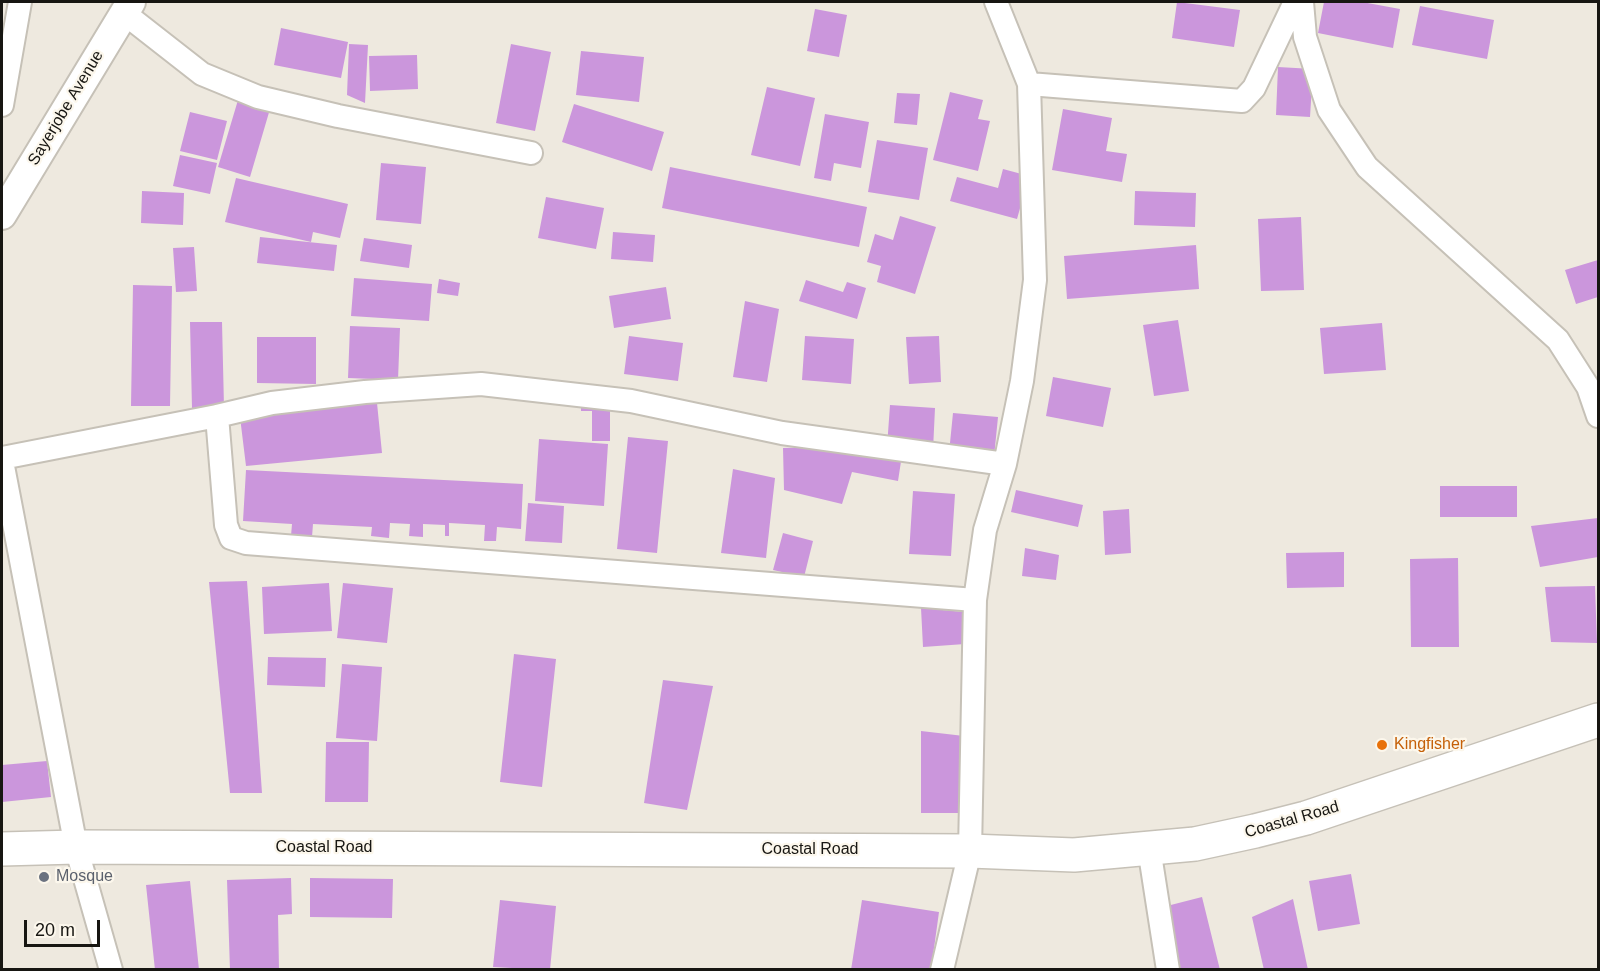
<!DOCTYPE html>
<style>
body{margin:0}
#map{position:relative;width:1600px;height:971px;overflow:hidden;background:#eee9df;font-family:Helvetica,sans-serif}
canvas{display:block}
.frame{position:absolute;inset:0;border:3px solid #171612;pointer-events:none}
.scale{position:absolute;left:24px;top:920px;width:76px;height:27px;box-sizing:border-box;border:3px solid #171612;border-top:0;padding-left:8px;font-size:18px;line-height:21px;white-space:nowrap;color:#171612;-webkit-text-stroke:4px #fcf7ec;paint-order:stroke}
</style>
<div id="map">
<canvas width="1600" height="971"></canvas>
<div class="frame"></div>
<div class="scale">20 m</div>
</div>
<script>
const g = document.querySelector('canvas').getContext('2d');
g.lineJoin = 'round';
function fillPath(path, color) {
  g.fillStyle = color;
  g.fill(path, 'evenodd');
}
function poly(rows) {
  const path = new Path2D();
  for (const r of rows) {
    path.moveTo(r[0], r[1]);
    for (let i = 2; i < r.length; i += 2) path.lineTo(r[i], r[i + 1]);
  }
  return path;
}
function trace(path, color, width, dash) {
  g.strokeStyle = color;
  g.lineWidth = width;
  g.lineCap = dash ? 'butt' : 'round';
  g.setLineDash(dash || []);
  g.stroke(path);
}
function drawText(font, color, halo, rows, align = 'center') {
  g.font = font + ' Helvetica,sans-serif';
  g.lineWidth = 4.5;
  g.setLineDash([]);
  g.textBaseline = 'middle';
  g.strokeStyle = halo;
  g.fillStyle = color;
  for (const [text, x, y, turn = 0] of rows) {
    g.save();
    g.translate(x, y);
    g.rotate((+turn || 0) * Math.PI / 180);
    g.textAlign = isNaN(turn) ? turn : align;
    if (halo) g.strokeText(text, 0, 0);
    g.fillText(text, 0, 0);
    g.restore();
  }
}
fillPath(poly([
 [1177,2,1240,10,1234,47,1172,38],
 [1324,2,1362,2,1400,9,1393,48,1318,33],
 [1420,6,1494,20,1487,59,1412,45],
 [815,9,847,15,839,57,807,51],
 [281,28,348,42,341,78,274,65],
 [349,44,368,45,365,103,347,95],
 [511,44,551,52,535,131,496,123],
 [581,51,644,57,639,102,576,95],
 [417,55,418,89,370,91,369,56],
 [1278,67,1313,69,1310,117,1276,115],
 [767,87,815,98,800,166,751,155],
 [950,92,983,100,978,119,990,121,978,171,933,160],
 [897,93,920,94,917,125,894,123],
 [238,100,270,109,250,177,218,167],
 [574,104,664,132,652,171,562,142],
 [1063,109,1112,118,1106,151,1127,154,1122,182,1052,170],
 [190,112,227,121,217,160,180,151],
 [825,114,869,122,861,168,834,163,831,181,814,178],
 [877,140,928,148,919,200,868,192],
 [180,155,217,163,210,194,173,186],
 [381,163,426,167,421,224,376,220],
 [670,167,867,207,859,247,662,208],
 [1003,169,1029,176,1017,219,950,201,957,177,998,188],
 [236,178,348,204,340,238,313,232,311,242,225,222],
 [142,191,184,193,183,225,141,223],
 [1135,191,1196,193,1195,227,1134,225],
 [546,197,604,208,596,249,538,238],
 [900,216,936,227,915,294,877,282,881,266,867,262,875,234,893,240],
 [1301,217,1304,290,1261,291,1258,219],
 [613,232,655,235,653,262,611,259],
 [260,237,337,245,334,271,257,263],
 [364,238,412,245,409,268,360,261],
 [1196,245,1199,289,1067,299,1064,256],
 [194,247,197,291,176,292,173,248],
 [1598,260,1598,297,1576,304,1565,270],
 [354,278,432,284,429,321,351,316],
 [439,279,460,283,458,296,437,293],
 [806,280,843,292,847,282,866,288,857,319,799,301],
 [133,285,172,286,170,406,131,406],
 [666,287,671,319,614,328,609,296],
 [745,301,779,309,767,382,733,377],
 [1178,320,1189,391,1154,396,1143,325],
 [190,322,222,322,224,407,192,408],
 [1382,323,1386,370,1324,374,1320,328],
 [350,326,400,328,398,380,348,378],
 [629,336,683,343,678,381,624,374],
 [805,336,854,339,851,384,802,380],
 [939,336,941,382,909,384,906,337],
 [257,337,316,337,316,384,257,383],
 [1053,377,1111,388,1103,427,1046,416],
 [581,399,610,399,610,441,592,441,592,411,581,411],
 [377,403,382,453,246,466,240,417],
 [890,405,935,408,933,450,887,447],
 [953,413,998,417,994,457,949,453],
 [628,437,668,441,657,553,617,549],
 [539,439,608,444,604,506,535,501],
 [855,446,902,455,898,481,852,472,842,504,784,490,783,448],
 [733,469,775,478,766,558,721,553],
 [246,470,523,484,521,529,497,527,496,541,484,541,485,525,449,523,449,536,445,536,445,525,423,524,423,537,409,536,410,524,390,523,389,538,371,536,372,527,313,524,312,537,291,536,292,524,243,521],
 [1440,486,1517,486,1517,517,1440,517],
 [1016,490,1083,505,1078,527,1011,512],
 [913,491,955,494,951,556,909,554],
 [528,503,564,506,562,543,525,541],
 [1129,509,1131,553,1105,555,1103,511],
 [1598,518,1598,557,1540,567,1531,526],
 [783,533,813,541,804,577,773,570],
 [1025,548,1059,555,1056,580,1022,576],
 [1344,552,1344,587,1287,588,1286,553],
 [1458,558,1459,647,1411,647,1410,559],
 [247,581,262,793,230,793,209,582],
 [329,583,332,631,264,634,262,587],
 [343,583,393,588,387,643,337,638],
 [1595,586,1597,643,1551,642,1545,587],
 [921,608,964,612,965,644,923,647],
 [514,654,556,659,542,787,500,782],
 [268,657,326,658,325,687,267,685],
 [342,664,382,667,377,741,336,738],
 [663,680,713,686,687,810,644,803],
 [921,731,964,736,961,813,921,813],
 [326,742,369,742,368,802,325,802],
 [47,761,51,797,2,802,2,765],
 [1351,874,1360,924,1318,931,1309,881],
 [291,878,292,914,278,915,279,970,230,970,227,880],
 [310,878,393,879,392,918,310,917],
 [190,881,199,970,155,970,146,885],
 [1202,897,1220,970,1178,970,1163,907],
 [1293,899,1308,970,1264,970,1252,917],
 [500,900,556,906,550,970,493,967],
 [862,900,939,912,931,970,851,970]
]), '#cb96dc');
const minor = poly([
 [1302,2,1305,37,1329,110,1367,167,1558,340,1588,387,1598,416],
 [124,13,202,74,258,97,338,116,531,153],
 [1029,84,1242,101,1254,88,1295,2],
 [2,105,20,2],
 [217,416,272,403,365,392,481,384,631,401,782,433,1005,464],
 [2,458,217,416,226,525,231,538,246,543,975,600],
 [2,461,76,847,111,970],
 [1149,848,1168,970],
 [942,970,970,851,975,600,985,530,1005,464,1022,381,1035,280,1029,84,996,2]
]);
const tertiary = poly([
 [2,215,131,2]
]);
const primary = poly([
 [2,849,76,847,970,851,1074,855,1195,844,1255,831,1306,818,1598,720]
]);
trace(minor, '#c6c1b7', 26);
trace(tertiary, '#c6c1b7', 32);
trace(primary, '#c6c1b7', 36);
trace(minor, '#fff', 22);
trace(tertiary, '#fff', 28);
trace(primary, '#fff', 33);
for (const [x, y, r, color] of [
 [1382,745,6,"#e8710a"],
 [44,877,6,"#6b7280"]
]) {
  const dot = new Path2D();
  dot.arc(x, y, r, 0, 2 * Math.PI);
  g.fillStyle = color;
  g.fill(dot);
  trace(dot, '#fcf7ec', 2);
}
drawText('16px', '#171612', '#fcf7ec', [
 ["Sayerjobe Avenue",66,108,-59],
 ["Coastal Road",1292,820,-16],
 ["Coastal Road",324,848],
 ["Coastal Road",810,850]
]);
drawText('16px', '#c56008', '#fcf7ec', [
 ["Kingfisher",1394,745]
], 'left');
drawText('16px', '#5b616d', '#fcf7ec', [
 ["Mosque",56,877]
], 'left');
</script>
